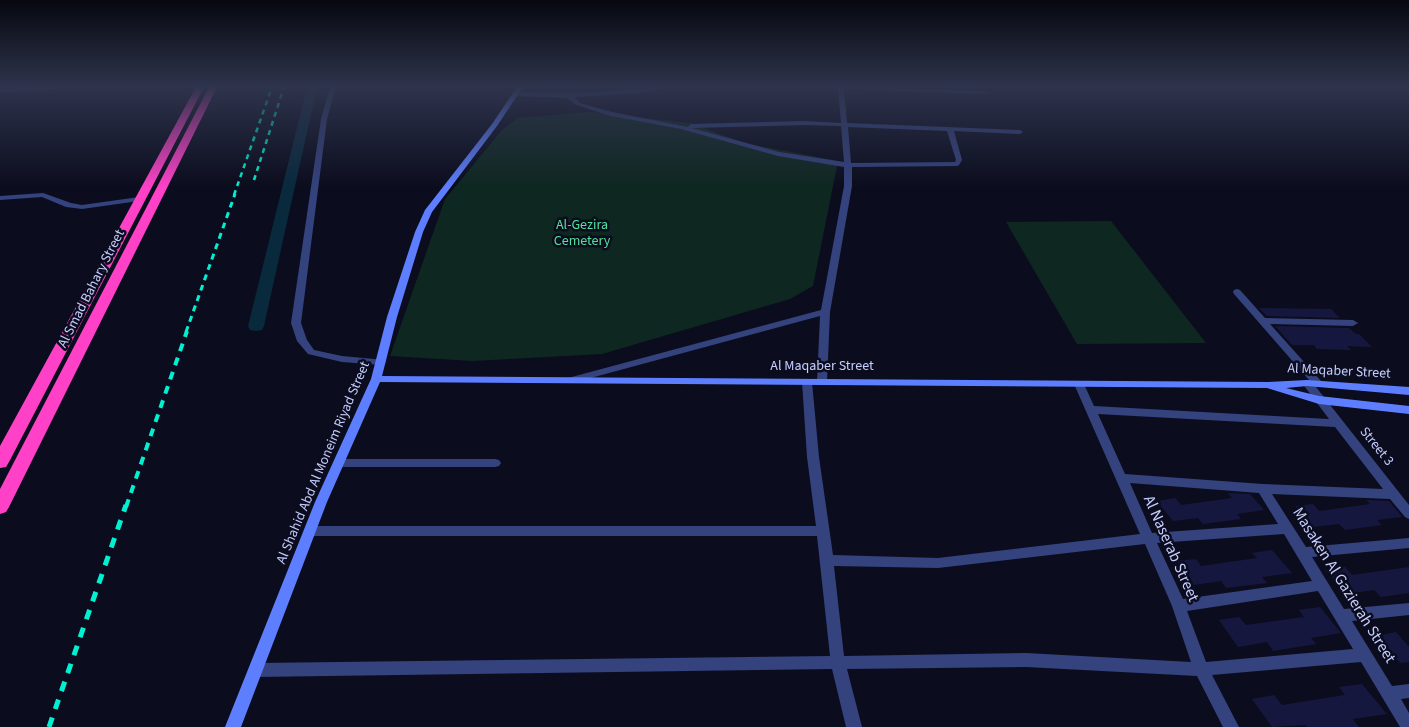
<!DOCTYPE html>
<style>
body{margin:0}
canvas{display:block;background:#0b0c1d}
</style>
<canvas width="1409" height="727"></canvas>
<script>
const g = document.querySelector('canvas').getContext('2d');
g.lineJoin = 'round';
function fillPath(path, color) {
  g.fillStyle = color;
  g.fill(path, 'evenodd');
}
function poly(rows) {
  const path = new Path2D();
  for (const r of rows) {
    path.moveTo(r[0], r[1]);
    for (let i = 2; i < r.length; i += 2) path.lineTo(r[i], r[i + 1]);
  }
  return path;
}
function trace(path, color, width, dash) {
  g.strokeStyle = color;
  g.lineWidth = width;
  g.lineCap = dash ? 'butt' : 'round';
  g.setLineDash(dash || []);
  g.stroke(path);
}
function drawText(font, color, halo, rows, align = 'center') {
  g.font = font + ' "Source Sans 3",sans-serif';
  g.lineWidth = 5;
  g.setLineDash([]);
  g.textBaseline = 'middle';
  g.strokeStyle = halo;
  g.fillStyle = color;
  for (const [text, x, y, turn = 0] of rows) {
    g.save();
    g.translate(x, y);
    g.rotate((+turn || 0) * Math.PI / 180);
    g.textAlign = isNaN(turn) ? turn : align;
    if (halo) g.strokeText(text, 0, 0);
    g.fillText(text, 0, 0);
    g.restore();
  }
}
fillPath(poly([
 [589,112,690,123,744,143,838,161,813,286,790,299,602,354,473,361,390,356,445,199,502,130,518,118],
 [1111,221,1206,343,1077,344,1006,222]
]), '#0e2720');
fillPath(poly([
 [307,87,317,87,264,326,262,330,256,331,250,330,248,326,307,87]
]), '#09293d');
fillPath(poly([
 [1259,308,1331,309,1340,318,1267,316],
 [1275,326,1349,328,1356,334,1359,334,1372,347,1347,346,1351,350,1317,349,1314,345,1292,345],
 [1228,493,1250,494,1264,510,1237,514,1241,519,1203,524,1198,518,1173,521,1157,501,1175,498,1181,505,1232,498],
 [1366,500,1389,501,1402,517,1377,520,1382,525,1345,530,1339,524,1314,527,1295,506,1313,504,1319,511,1370,504],
 [1272,550,1292,573,1262,577,1267,583,1226,588,1221,581,1194,585,1177,561,1196,559,1201,566,1257,558,1252,553],
 [1345,567,1352,575,1409,567,1409,593,1381,597,1374,590,1347,594,1325,570],
 [1320,607,1341,633,1311,638,1316,644,1273,651,1267,642,1238,647,1219,620,1239,617,1246,625,1304,617,1299,610],
 [1396,632,1409,647,1409,662,1400,663,1376,636],
 [1362,684,1387,714,1353,719,1359,727,1307,727,1306,725,1272,727,1252,699,1274,695,1282,705,1345,695,1339,687]
]), '#16173e');
trace(poly([
 [1395,87,1409,90]
]), '#29b189', 2, [2, 2.5]);
fillPath(poly([
 [41,87,64,87,61,89,0,93,0,89,41,87],
 [330,87,336,87,327,119,301,323,307,340,314,350,342,356,385,360,386,362,381,365,342,362,308,354,297,341,291,323,321,119,330,87],
 [661,87,673,87,642,93,574,97,580,103,612,112,688,127,691,124,804,121,841,123,838,89,829,89,826,87,984,91,987,93,986,94,844,89,847,123,1020,130,1023,132,1020,134,954,131,962,160,959,165,957,166,852,167,852,186,830,312,827,382,826,384,822,385,817,382,820,316,572,383,568,382,567,380,568,378,821,310,844,186,844,167,778,156,681,129,611,116,576,105,567,98,515,96,512,94,515,92,569,94,661,87],
 [804,125,841,126,844,162,779,152,692,128,804,125],
 [848,127,947,131,956,160,955,162,851,163,848,127],
 [43,193,71,203,82,205,139,197,143,199,139,201,82,209,66,207,42,197,0,200,0,196,43,193],
 [1237,289,1240,290,1265,318,1353,320,1358,323,1353,326,1270,324,1322,382,1323,384,1322,386,1316,387,1409,505,1409,519,1405,517,1390,499,1272,494,1306,547,1409,538,1409,548,1312,557,1344,609,1409,603,1409,615,1352,621,1392,686,1409,684,1409,698,1401,699,1409,713,1409,727,1400,727,1361,662,1212,675,1239,727,1223,727,1197,676,1026,667,847,669,862,727,846,727,832,669,256,677,251,675,249,670,251,665,256,663,830,656,817,536,310,536,306,535,304,531,306,527,310,526,816,526,807,457,802,382,807,379,812,382,819,457,833,555,938,558,1140,534,1074,384,1075,382,1083,382,1094,406,1329,419,1302,383,1303,381,1309,380,1234,294,1233,292,1234,290,1237,289],
 [1098,414,1335,427,1383,489,1263,484,1125,474,1098,414],
 [1130,483,1259,493,1278,524,1152,533,1130,483],
 [1284,534,1312,581,1183,599,1157,543,1284,534],
 [1145,544,1172,606,1191,662,1026,653,844,656,834,566,938,568,1145,544],
 [1318,591,1353,649,1206,662,1187,611,1318,591],
 [339,459,495,459,499,460,501,463,499,466,495,467,339,467,335,466,333,463,335,460,339,459]
]), '#34427d');
fillPath(poly([
 [517,87,523,87,497,126,432,212,423,232,397,317,382,376,1268,382,1307,380,1409,387,1409,395,1307,386,1286,388,1319,396,1409,406,1409,414,1319,404,1267,388,380,382,327,502,241,727,225,727,315,502,371,379,387,317,415,232,425,210,492,124,517,87]
]), '#5d7fff');
fillPath(poly([
 [196,87,204,87,9,462,6,467,0,468,0,446,196,87],
 [209,87,217,87,9,507,6,512,0,514,0,489,209,87]
]), '#ff41c8');
trace(poly([
 [254,180,284,87],
 [234,195,272,87]
]), '#00f1d2', 2.5, [5, 4.5]);
trace(poly([
 [186,332,235,194]
]), '#00f1d2', 3, [6, 5]);
trace(poly([
 [126,507,187,331]
]), '#00f1d2', 4, [8, 7]);
trace(poly([
 [49,727,126,505]
]), '#00f1d2', 5, [10, 9]);
const sky = g.createLinearGradient(0, 0, 0, 188);
sky.addColorStop(0, '#060710');
sky.addColorStop(0.46, '#2e344c');
sky.addColorStop(1, '#2e344c00');
g.fillStyle = sky;
g.fillRect(0, 0, 1409, 188);
drawText('14px', '#50e19c', '#0b0c1d', [
 ["Al-Gezira",582,226],
 ["Cemetery",582,242]
]);
drawText('14px', '#c6cdff', '#0b0c1d', [
 ["Al Smad Bahary Street",92,289,-63],
 ["Al Maqaber Street",822,367],
 ["Al Maqaber Street",1339,372,3],
 ["Street 3",1376,447,51],
 ["Al Shahid Abd Al Moneim Riyad Street",324,463,-67]
]);
drawText('16px', '#c6cdff', '#0b0c1d', [
 ["Al Naserab Street",1170,549,66],
 ["Masaken Al Gazierah Street",1343,586,58]
]);
</script>
